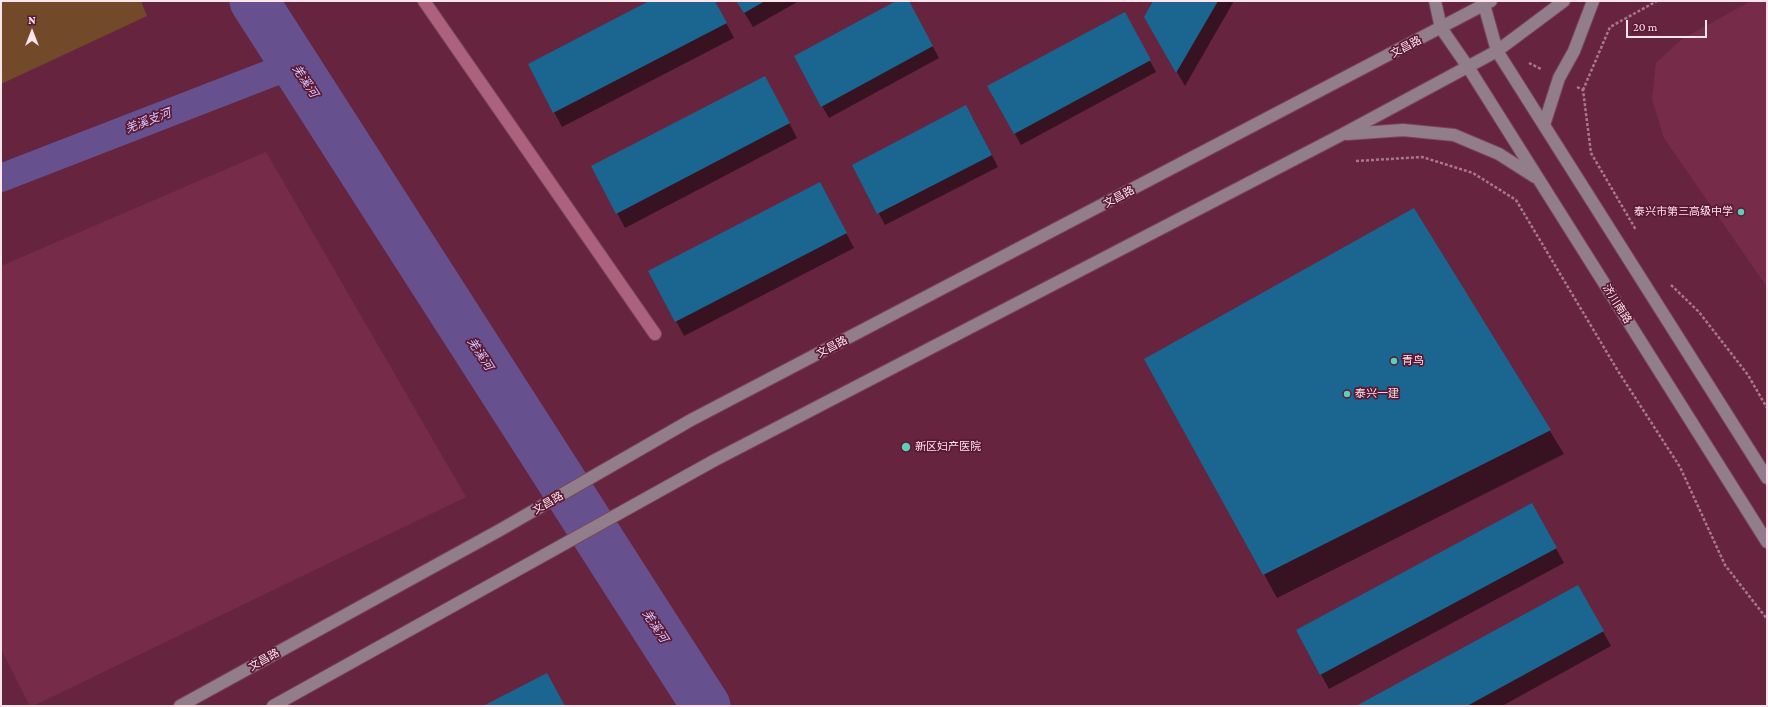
<!DOCTYPE html>
<meta charset="utf-8">
<style>
body{margin:0}
#map{position:relative;width:1768px;height:707px;overflow:hidden;background:#67243e;font-family:"Crimson Pro",serif}
canvas{display:block}
.frame{position:absolute;inset:0;border:2px solid #ffe5ec;pointer-events:none}
.north{position:absolute;left:12px;top:12px;width:40px;height:40px;-webkit-text-stroke:3px #5a1934;paint-order:stroke;rotate:0deg;font-size:11px;font-weight:700;line-height:16px;text-align:center;color:#ffe5ec}
.north::after{content:'';display:block;margin:auto;width:14px;height:18px;background:#ffe5ec;clip-path:polygon(50% 0,100% 100%,50% 72%,0 100%)}
.scale{position:absolute;left:1626px;top:20px;width:81px;height:18px;box-sizing:border-box;border:2px solid #ffe5ec;border-top:0;padding-left:5px;font-size:12px;line-height:14px;white-space:nowrap;color:#ffe5ec;-webkit-text-stroke:3px #5a1934;paint-order:stroke}
</style>
<div id="map">
<canvas width="1768" height="707"></canvas>
<div class="frame"></div>
<div class="north">N</div>
<div class="scale">20 m</div>
</div>
<script>
const g = document.querySelector('canvas').getContext('2d');
g.lineJoin = 'round';
function fillPath(path, color) {
  g.fillStyle = color;
  g.fill(path, 'evenodd');
}
function poly(rows) {
  const path = new Path2D();
  for (const r of rows) {
    path.moveTo(r[0], r[1]);
    for (let i = 2; i < r.length; i += 2) path.lineTo(r[i], r[i + 1]);
  }
  return path;
}
function trace(path, color, width, dash) {
  g.strokeStyle = color;
  g.lineWidth = width;
  g.lineCap = dash ? 'butt' : 'round';
  g.setLineDash(dash || []);
  g.stroke(path);
}
function drawText(font, color, halo, rows, align = 'center') {
  g.font = font + ' "Crimson Pro","Noto Sans SC",serif';
  g.lineWidth = 3.5;
  g.setLineDash([]);
  g.textBaseline = 'middle';
  g.strokeStyle = halo;
  g.fillStyle = color;
  for (const [text, x, y, turn = 0] of rows) {
    g.save();
    g.translate(x, y);
    g.rotate((+turn || 0) * Math.PI / 180);
    g.textAlign = isNaN(turn) ? turn : align;
    if (halo) g.strokeText(text, 0, 0);
    g.fillText(text, 0, 0);
    g.restore();
  }
}
fillPath(poly([
 [1751,1,1767,1,1767,287,1664,138,1652,99,1656,63,1682,39],
 [266,152,466,497,33,706,30,706,1,649,1,266]
]), '#762c49');
fillPath(poly([
 [1,1,141,1,147,16,1,84]
]), '#724a29');
fillPath(poly([
 [651,1,715,1,734,38,562,127,529,65],
 [737,1,799,1,753,27],
 [898,1,908,1,939,58,829,118,822,106],
 [1155,1,1234,1,1185,86,1145,17],
 [1131,25,1156,72,1021,145,989,87],
 [773,92,797,138,625,228,617,213],
 [973,118,998,167,885,225,853,165],
 [820,183,854,248,684,336,676,321],
 [1414,209,1564,454,1277,598,1264,574],
 [1540,519,1564,563,1329,689,1297,631],
 [1586,601,1611,646,1502,706,1358,706]
]), '#0007');
trace(poly([
 [1,178,295,64]
]), '#66518e', 28);
trace(poly([
 [254,1,706,706]
]), '#66518e', 49);
fillPath(poly([
 [649,1,715,1,727,23,553,113,528,64],
 [736,1,765,1,744,13],
 [896,1,909,1,933,46,821,107,794,56],
 [1153,1,1218,1,1176,73,1144,17],
 [1125,12,1151,60,1014,134,987,86],
 [765,76,790,123,616,214,591,166],
 [966,105,992,155,877,214,852,165],
 [820,182,847,233,675,322,648,271],
 [1414,208,1551,430,1263,575,1144,359],
 [1532,503,1557,548,1320,675,1296,630],
 [1578,585,1604,631,1467,706,1356,706],
 [547,673,565,706,483,706]
]), '#1a6690');
const street = poly([
 [424,1,655,334]
]);
const secondary = poly([
 [1435,1,1441,28,1468,67,1767,542],
 [1483,1,1497,51,1767,478],
 [1544,125,1559,78,1574,51,1593,1],
 [1347,134,1403,130,1454,135,1499,154,1535,177],
 [180,706,500,530,691,420,1491,1],
 [273,706,715,460,1343,134,1497,51,1564,1]
]);
trace(street, '#7b445d', 14);
trace(secondary, '#7b445d', 14);
trace(poly([
 [1529,63,1541,69],
 [1577,87,1583,90,1591,153,1636,230],
 [1583,90,1610,27,1657,1],
 [1356,161,1422,157,1473,173,1516,200,1618,371,1680,467,1725,565,1767,619],
 [1671,285,1699,312,1748,375,1767,408]
]), '#a97889', 2.5, [3, 2]);
trace(street, '#ac627c', 12);
trace(secondary, '#927e8a', 12);
for (const [x, y, r, color] of [
 [1741,212,4,"#5eceb8"],
 [1394,361,4,"#5eceb8"],
 [1347,394,4,"#5eceb8"],
 [906,447,5,"#5eceb8"]
]) {
  const dot = new Path2D();
  dot.arc(x, y, r, 0, 2 * Math.PI);
  g.fillStyle = color;
  g.fill(dot);
  trace(dot, '#5a1934', 1.5);
}
drawText('11px', '#ffe5ec', '#5a1934', [
 ["文昌路",1406,47,-28],
 ["文昌路",1119,197,-28],
 ["济川南路",1617,304,58],
 ["文昌路",832,347,-28],
 ["文昌路",548,503,-30],
 ["文昌路",264,660,-29]
]);
drawText('11px', '#ffe5ec', '#5a1934', [
 ["泰兴市第三高级中学",1733,212,"right"],
 ["青鸟",1402,361],
 ["泰兴一建",1355,394],
 ["新区妇产医院",915,447]
], 'left');
drawText('italic 12px', '#d8c8ff', '#5a1934', [
 ["羌溪河",305,81,57],
 ["羌溪支河",148,121,-21],
 ["羌溪河",480,354,57],
 ["羌溪河",655,626,57]
]);
</script>
